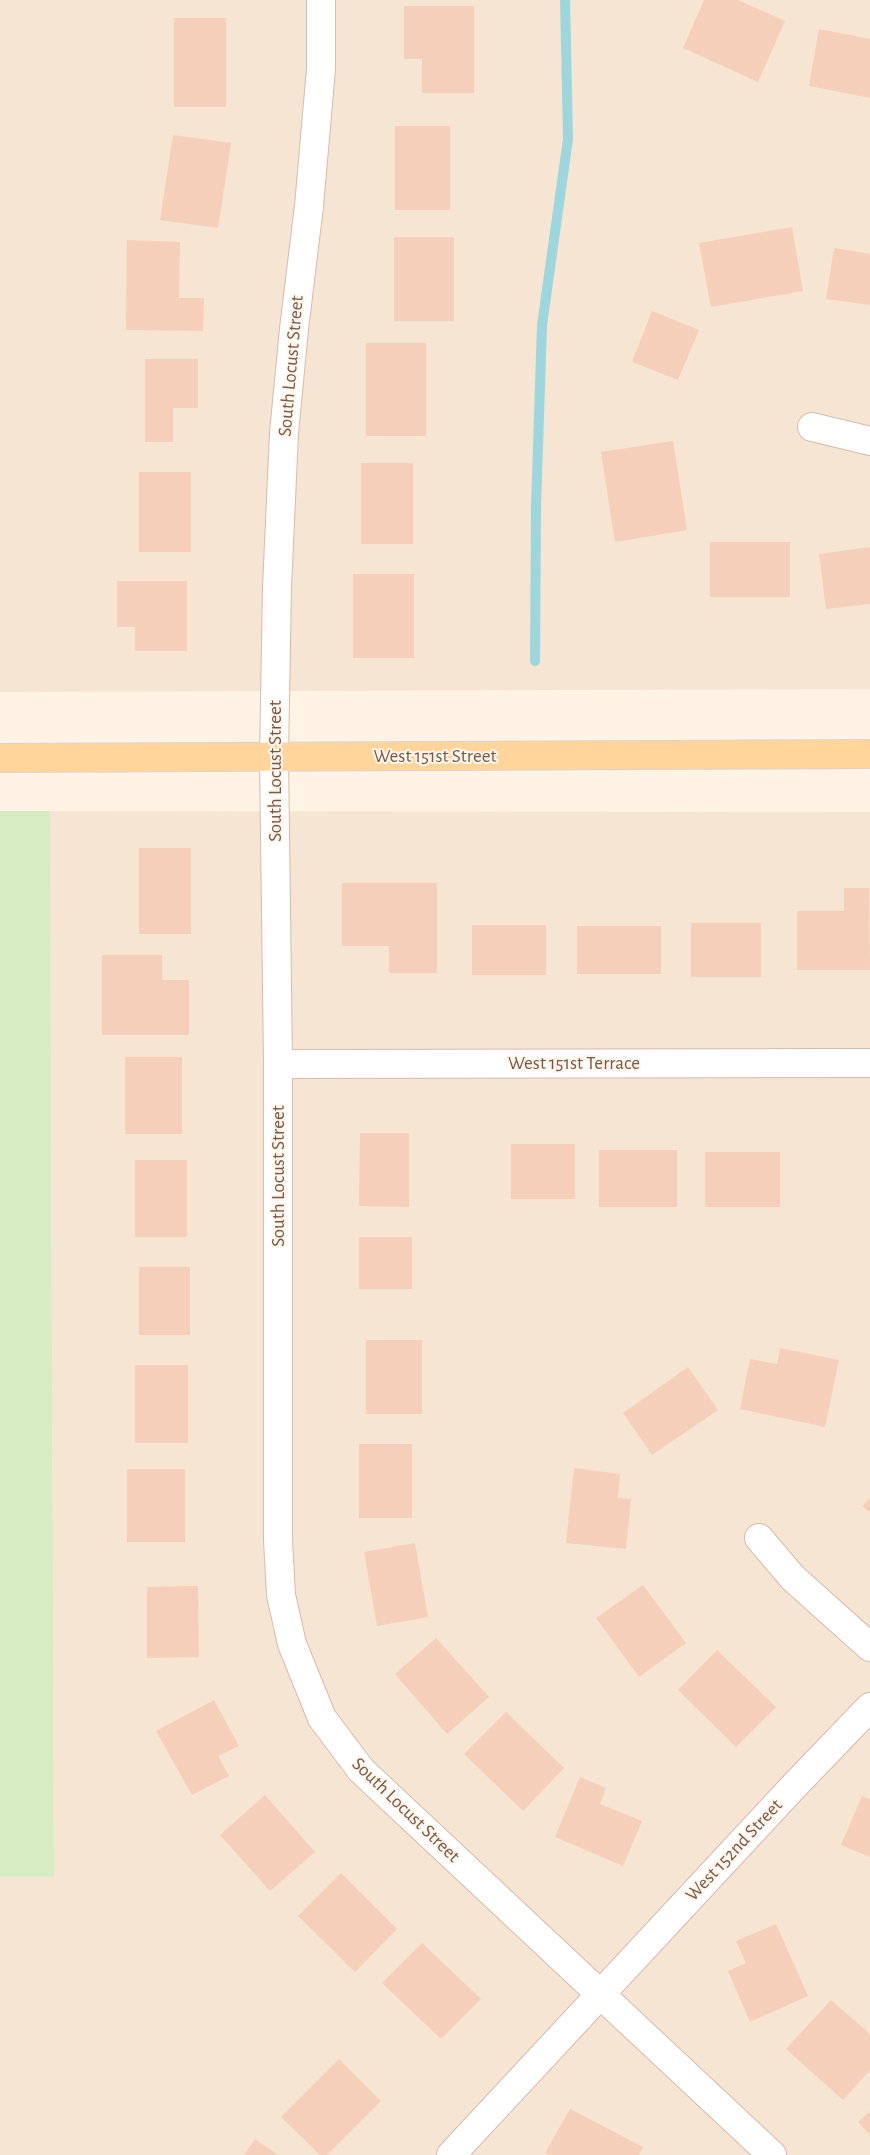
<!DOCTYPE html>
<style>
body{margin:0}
canvas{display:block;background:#fef3e5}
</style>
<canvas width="870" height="2155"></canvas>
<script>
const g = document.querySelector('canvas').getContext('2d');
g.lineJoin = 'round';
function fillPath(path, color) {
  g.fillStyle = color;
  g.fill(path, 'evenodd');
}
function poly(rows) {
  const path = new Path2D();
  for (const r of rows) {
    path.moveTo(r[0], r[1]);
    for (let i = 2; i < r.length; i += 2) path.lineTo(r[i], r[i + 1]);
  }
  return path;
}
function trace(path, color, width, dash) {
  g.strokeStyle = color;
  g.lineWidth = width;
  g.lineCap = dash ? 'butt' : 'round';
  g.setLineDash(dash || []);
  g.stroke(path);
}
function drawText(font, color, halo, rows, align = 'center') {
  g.font = font + ' "Alegreya Sans",sans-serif';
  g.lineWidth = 4;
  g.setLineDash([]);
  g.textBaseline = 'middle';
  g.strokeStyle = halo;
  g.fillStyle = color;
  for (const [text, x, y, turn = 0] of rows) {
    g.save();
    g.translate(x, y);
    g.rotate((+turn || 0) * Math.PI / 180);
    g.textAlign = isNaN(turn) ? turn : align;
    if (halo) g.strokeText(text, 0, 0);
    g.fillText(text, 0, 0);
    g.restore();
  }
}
fillPath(poly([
 [0,0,870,0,870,689,0,692],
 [50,811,870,812,870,2155,0,2155,0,1877,54,1876]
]), '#f6e5d3');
fillPath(poly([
 [0,811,50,811,54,1877,0,1877]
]), '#d6edc2');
trace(poly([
 [535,661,536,507,542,325,568,139,565,0]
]), '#9dd6dd', 10);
fillPath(poly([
 [704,0,738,0,785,21,758,82,683,48],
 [404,6,474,6,474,93,422,93,422,59,404,59],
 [174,18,226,18,226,107,174,107],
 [819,29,870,39,870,98,809,86],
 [395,126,450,126,450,210,395,210],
 [173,135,231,143,218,228,160,220],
 [792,227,803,291,711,307,699,243],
 [394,237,454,237,454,321,394,321],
 [127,240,180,242,179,298,204,298,203,331,126,330],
 [834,248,870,254,870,305,826,299],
 [652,311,699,330,678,380,632,362],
 [366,343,426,343,426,436,366,436],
 [145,359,198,359,198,408,173,408,173,442,145,442],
 [673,441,687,530,615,542,601,452],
 [361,463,413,463,413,544,361,544],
 [139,472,191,472,191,552,139,552],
 [710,542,790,542,790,597,710,597],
 [870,547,870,604,826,609,819,554],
 [353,574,414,574,414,658,353,658],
 [117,581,187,581,187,651,135,651,135,627,117,627],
 [139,848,191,848,191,934,139,934],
 [342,883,437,883,437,973,389,973,389,946,342,946],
 [844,888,869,888,870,970,797,970,797,911,844,911],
 [691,923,761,923,761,977,691,977],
 [472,925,546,925,546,975,472,975],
 [577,926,661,926,661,974,577,974],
 [102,955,162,955,162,980,189,980,189,1035,102,1035],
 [125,1057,182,1057,182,1134,125,1134],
 [360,1133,409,1133,409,1207,359,1206],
 [511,1144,575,1144,575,1199,511,1199],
 [599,1150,677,1150,677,1207,599,1207],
 [705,1152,780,1152,780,1207,705,1207],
 [135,1160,187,1160,187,1237,135,1237],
 [359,1237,412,1237,412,1289,359,1289],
 [139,1267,190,1267,190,1335,139,1335],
 [366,1340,422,1340,422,1414,366,1414],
 [780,1348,839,1360,825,1427,740,1409,750,1359,777,1364],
 [135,1365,188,1365,188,1443,135,1443],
 [688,1367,718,1410,652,1455,623,1413],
 [359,1444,412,1444,412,1518,359,1518],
 [574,1468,620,1474,618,1498,631,1499,626,1549,566,1543],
 [127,1469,185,1469,185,1542,127,1542],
 [870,1498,870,1513,862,1506],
 [415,1543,428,1617,377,1626,364,1552],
 [643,1585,686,1643,639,1677,596,1618],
 [198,1586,199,1657,147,1658,147,1587],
 [436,1638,489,1697,447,1734,395,1674],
 [717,1650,776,1707,736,1747,678,1690],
 [214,1700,239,1746,218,1756,229,1776,192,1795,156,1731],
 [506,1712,564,1768,523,1811,464,1754],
 [580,1777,606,1788,600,1804,642,1821,623,1866,555,1837],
 [265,1795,315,1852,270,1891,220,1835],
 [862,1796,870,1799,870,1857,841,1845],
 [341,1873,397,1929,355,1972,298,1916],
 [776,1924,808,1996,750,2022,728,1971,746,1963,736,1941],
 [422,1943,481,1999,441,2039,382,1983],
 [831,2000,870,2034,870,2070,843,2100,786,2049],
 [339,2059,381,2101,327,2155,320,2155,281,2117],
 [570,2109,643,2147,639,2155,549,2155,545,2153],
 [870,2111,870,2135,858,2122],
 [255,2139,278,2155,244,2155]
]), '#f6cfba');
const street = poly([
 [321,0,321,69,309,206,294,329,284,433,277,587,274,757,278,1064,278,1540,281,1595,292,1644,322,1718,361,1770,772,2155],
 [812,427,870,441],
 [278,1064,870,1063],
 [759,1538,793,1578,870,1647],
 [451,2155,795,1785,870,1707]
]);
const primary = poly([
 [0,758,870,754]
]);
trace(street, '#d4bcac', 30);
trace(primary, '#dcd3cf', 30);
trace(street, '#fff', 28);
trace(primary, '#ffd59b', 28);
drawText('19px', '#7a5747', '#fff7ed', [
 ["South Locust Street",291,366,-85],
 ["West 151st Street",435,756],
 ["South Locust Street",275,771,-90],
 ["West 151st Terrace",574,1063],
 ["South Locust Street",278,1176,-90],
 ["South Locust Street",406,1810,44],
 ["West 152nd Street",734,1850,-47]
]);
</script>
